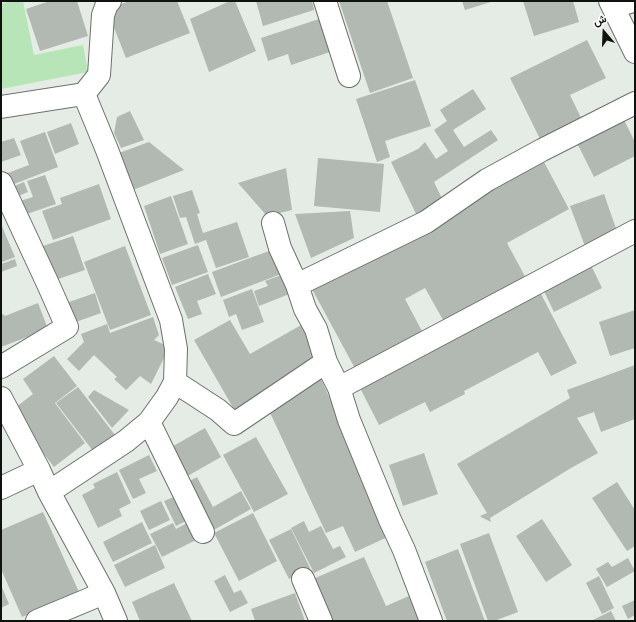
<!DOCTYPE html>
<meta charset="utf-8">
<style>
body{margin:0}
#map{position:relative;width:636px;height:622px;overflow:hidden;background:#e5ebe5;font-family:Overpass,Vazirmatn,sans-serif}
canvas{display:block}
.frame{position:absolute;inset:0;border:2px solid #101210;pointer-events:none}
.north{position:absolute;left:584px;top:12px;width:40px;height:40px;-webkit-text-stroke:3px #fff;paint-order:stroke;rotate:341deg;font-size:11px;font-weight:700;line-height:16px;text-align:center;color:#101210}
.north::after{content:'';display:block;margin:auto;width:14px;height:18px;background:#101210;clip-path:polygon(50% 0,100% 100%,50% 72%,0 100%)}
</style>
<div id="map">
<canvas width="636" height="622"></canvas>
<div class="frame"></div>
<div class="north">ش</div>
</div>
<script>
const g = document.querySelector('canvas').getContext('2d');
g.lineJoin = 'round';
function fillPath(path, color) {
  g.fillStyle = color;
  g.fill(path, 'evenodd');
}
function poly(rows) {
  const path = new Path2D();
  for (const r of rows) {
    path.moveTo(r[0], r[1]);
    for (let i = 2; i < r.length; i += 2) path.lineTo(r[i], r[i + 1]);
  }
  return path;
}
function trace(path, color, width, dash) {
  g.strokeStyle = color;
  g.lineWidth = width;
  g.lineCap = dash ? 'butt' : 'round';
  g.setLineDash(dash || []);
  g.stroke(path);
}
fillPath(poly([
 [11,1,23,1,34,55,83,45,88,72,1,89,1,4]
]), '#b8e5b8');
fillPath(poly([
 [50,1,77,1,88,36,40,51,26,9],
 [129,1,177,1,190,33,126,58,107,10],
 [230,1,235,1,256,51,209,72,190,19],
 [256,1,312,1,314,10,263,26],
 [339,1,387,1,413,78,370,93],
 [462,1,494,1,465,10],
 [523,1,573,1,579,22,534,36],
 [319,19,330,52,291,65,288,54,268,61,261,38],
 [587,40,606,78,570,95,584,124,543,145,510,78],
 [415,80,431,126,385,141,390,157,377,162,356,99],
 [473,89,486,109,453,130,464,147,491,130,498,140,434,182,445,205,418,218,391,162,418,149,425,142,436,159,448,151,434,130,447,121,440,110],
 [130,111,144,140,121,148,114,133,117,117],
 [621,114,635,142,635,156,594,177,574,137],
 [71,123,79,144,55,154,47,132],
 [45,132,58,167,9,186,5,174,29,165,20,141],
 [14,138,21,155,1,162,1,142],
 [149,142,184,170,133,190,119,153],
 [318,158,384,164,380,212,314,206],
 [544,162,569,209,507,243,528,282,447,327,425,288,405,299,425,337,358,374,312,289],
 [286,168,292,210,267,216,238,183],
 [45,175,56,204,21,216,17,202,33,197,27,181],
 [24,182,28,192,16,197,12,187],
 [99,184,111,219,53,240,42,211,62,204,60,198],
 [192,190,200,213,197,214,203,233,237,222,249,257,216,268,206,240,195,244,186,217,180,218,173,196],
 [604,194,619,237,586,249,570,206],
 [171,196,188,244,160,254,144,206],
 [350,211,354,238,311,258,295,214],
 [1,224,15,257,2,262,1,260],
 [73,236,85,270,52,281,40,247],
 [198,245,208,272,172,285,162,258],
 [125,246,151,315,110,330,84,262],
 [272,250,281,274,221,297,212,272,247,259,253,275,247,259],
 [15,259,17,266,1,272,1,264],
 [588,259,602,288,554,312,540,283],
 [208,274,216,294,197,301,202,314,188,319,175,287],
 [284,274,292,293,259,306,254,291,268,286,265,281],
 [252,289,264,322,242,330,236,314,229,317,223,300],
 [95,293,101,313,73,323,66,303],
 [541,294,577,363,551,376,538,352,464,391,465,394,430,412,425,402,379,425,360,388],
 [38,303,48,329,1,347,1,313,5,316],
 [635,310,635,348,610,356,599,322],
 [153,317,159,335,154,340,163,344,167,352,151,384,140,376,126,390,114,379,117,377,94,355,79,371,67,359,84,342,81,334,107,324,110,333],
 [230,320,250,354,303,324,324,360,235,411,194,340],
 [54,356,77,386,55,403,85,443,54,467,11,411,33,394,23,379],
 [635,365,635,419,601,432,594,412,577,418,598,453,571,468,490,518,491,522,481,517,480,516,487,513,457,464,570,398,567,390],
 [321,379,392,535,355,552,343,526,326,533,266,404],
 [78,387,115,435,93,451,56,403],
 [94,390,129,410,112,428,88,397],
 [205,428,221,457,184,478,168,449],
 [256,437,288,494,254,512,223,455],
 [424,453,438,494,403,506,389,465],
 [149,455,157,471,139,479,146,493,133,499,119,470],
 [117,472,131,503,119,509,122,516,98,528,82,495,95,488,93,484],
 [197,477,213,507,241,491,251,509,212,531,186,483],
 [617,482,635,510,635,546,627,551,592,498],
 [176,496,188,520,176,526,164,501],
 [161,501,170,520,149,530,140,511],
 [43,512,79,592,22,617,1,569,1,530],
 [253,513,277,561,239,581,214,533],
 [542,519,572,565,546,582,516,536],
 [304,521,309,532,321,526,333,549,340,546,346,557,314,573,291,528],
 [142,522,152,543,113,562,103,542],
 [173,523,176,529,187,523,196,540,162,557,150,534],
 [291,529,310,568,289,579,269,540],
 [489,533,518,612,494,621,488,621,460,544],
 [155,545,165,568,125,587,114,565],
 [458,549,485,621,447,621,425,562],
 [364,557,386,606,409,596,420,621,332,621,313,579],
 [628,558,635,571,607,587,596,569,608,562,612,567],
 [225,575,234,593,241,590,248,603,230,612,214,581],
 [599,576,614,608,602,614,586,583],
 [174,583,192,621,140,621,132,602],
 [1,585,9,604,1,608],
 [295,593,305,621,255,621,251,609],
 [635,600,635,615,628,619,622,606],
 [611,611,616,621,591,621]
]), '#b2b8b2');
const minor = poly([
 [325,1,349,76],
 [610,1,635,52],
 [613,7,633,1],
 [1,107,84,94,99,75,103,15,107,4,110,1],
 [1,183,48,284,67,327,1,367],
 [273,223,280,248,297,285,305,309,316,329,326,362,339,388,349,420,390,520,404,550,431,621],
 [297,285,426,222,487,180,542,150,635,103],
 [175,382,218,410,234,424,326,362],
 [339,388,635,231],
 [1,398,39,470,49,492,104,593,116,621],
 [149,422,203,532],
 [1,488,39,470],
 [49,492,126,441,149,422,167,397,175,382,176,349,171,320,107,150,84,94],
 [303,579,321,621],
 [37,621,104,593]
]);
trace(minor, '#6c716c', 24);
trace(minor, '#fff', 22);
</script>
